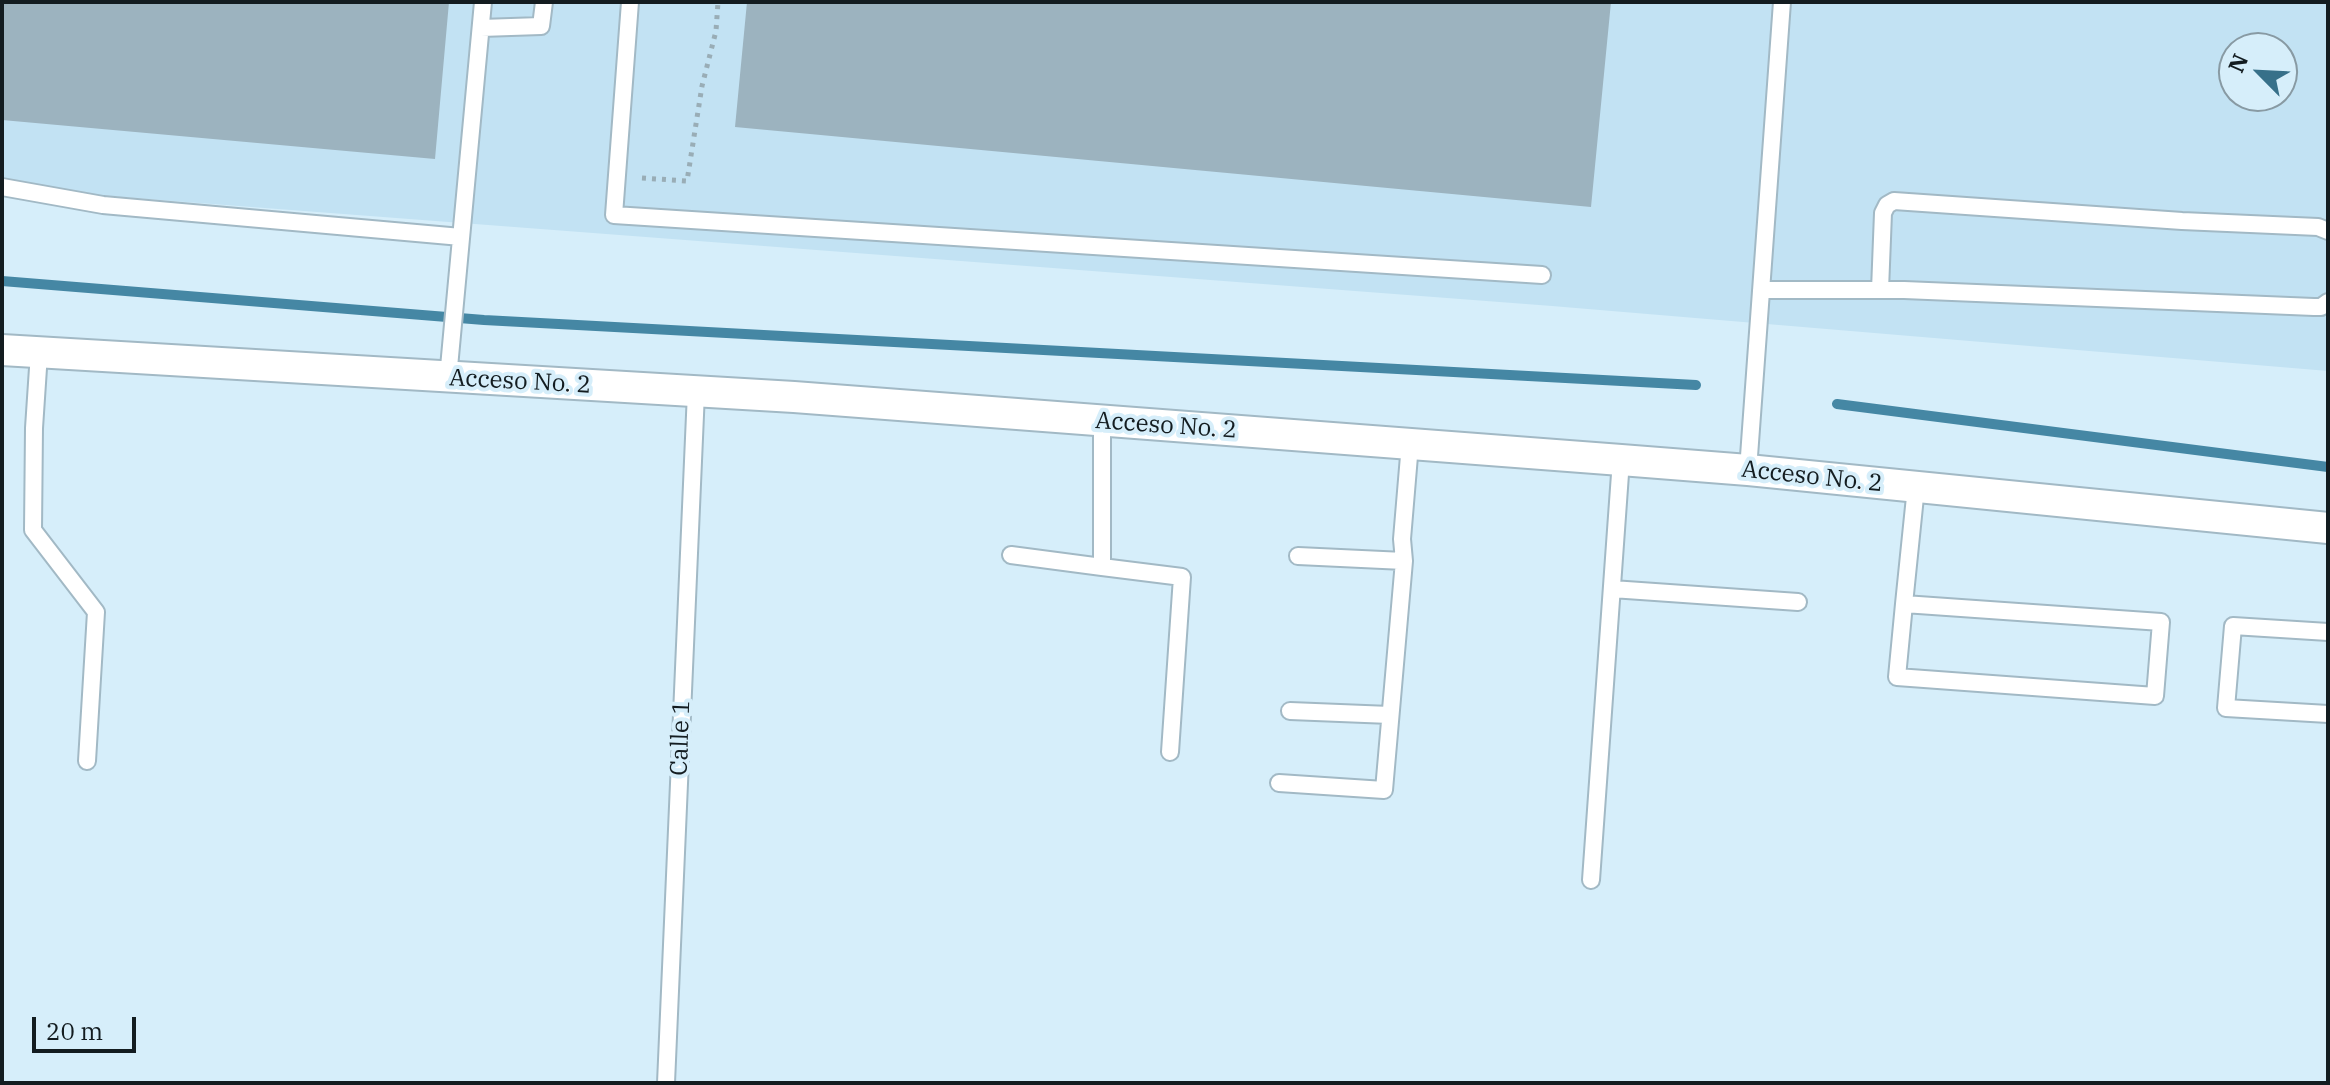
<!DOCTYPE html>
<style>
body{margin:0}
#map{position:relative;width:2330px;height:1085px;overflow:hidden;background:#d6eefa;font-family:"IBM Plex Serif",serif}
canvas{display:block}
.frame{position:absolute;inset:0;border:4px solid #131c20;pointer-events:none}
.north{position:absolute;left:2218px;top:32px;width:80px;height:80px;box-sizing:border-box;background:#d6eefa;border:2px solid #889aa3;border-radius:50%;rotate:294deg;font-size:22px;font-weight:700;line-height:32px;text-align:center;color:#131c20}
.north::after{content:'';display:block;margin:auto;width:28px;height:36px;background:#377089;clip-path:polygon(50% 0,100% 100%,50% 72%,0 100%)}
.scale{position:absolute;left:32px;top:1017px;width:104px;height:36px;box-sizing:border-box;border:4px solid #131c20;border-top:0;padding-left:10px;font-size:24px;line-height:28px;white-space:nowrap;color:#131c20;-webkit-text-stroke:6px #d6eefa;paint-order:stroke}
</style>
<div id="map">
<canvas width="2330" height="1085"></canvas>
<div class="frame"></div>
<div class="north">N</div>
<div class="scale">20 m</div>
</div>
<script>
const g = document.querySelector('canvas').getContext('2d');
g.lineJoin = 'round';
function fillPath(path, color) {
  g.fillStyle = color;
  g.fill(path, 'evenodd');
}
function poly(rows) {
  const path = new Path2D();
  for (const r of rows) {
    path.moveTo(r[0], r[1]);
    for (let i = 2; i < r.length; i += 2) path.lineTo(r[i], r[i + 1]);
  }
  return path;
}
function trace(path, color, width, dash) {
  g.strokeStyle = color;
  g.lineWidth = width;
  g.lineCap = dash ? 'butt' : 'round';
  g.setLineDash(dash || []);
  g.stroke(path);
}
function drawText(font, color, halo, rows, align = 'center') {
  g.font = font + ' "IBM Plex Serif",serif';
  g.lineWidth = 8;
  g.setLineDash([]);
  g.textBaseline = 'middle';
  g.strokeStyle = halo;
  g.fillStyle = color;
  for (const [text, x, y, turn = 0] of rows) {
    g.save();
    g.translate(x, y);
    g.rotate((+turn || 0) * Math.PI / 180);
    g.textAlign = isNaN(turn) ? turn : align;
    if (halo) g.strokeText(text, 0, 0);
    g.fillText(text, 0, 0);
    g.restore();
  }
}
fillPath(poly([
 [2,2,2328,2,2328,371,1552,306,2,188],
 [2234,48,2282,48,2282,96,2234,96]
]), '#c2e2f3');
trace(poly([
 [2,281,484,320,1696,385],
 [1837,404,2328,467]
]), '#4587a4', 10);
fillPath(poly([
 [2,2,449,2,435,159,2,120],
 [747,2,1611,2,1591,207,735,127]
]), '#9cb3bf');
const service = poly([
 [630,2,614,215,1542,275],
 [481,28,541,26,544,2],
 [2,187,103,205,461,237],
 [1761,290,1904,290,2314,307,2321,307,2328,302],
 [1880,290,1883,213,1887,205,1894,201,2182,221,2318,227,2328,231],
 [39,353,34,428,33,530,96,612,87,761],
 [448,378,483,2],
 [1102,421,1102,567,1182,577,1170,752],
 [1748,470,1782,2],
 [1011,555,1102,567],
 [1298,556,1404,561],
 [1612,589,1798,602],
 [1904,604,2161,622,2155,696,1897,677,1904,604,1916,487],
 [2328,632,2233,626,2226,708,2328,714],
 [1290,711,1390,715],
 [1279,783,1384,790,1404,561,1402,539,1410,444],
 [1591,880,1621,460],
 [666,1083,696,392]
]);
const minor = poly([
 [2,350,794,397,1621,460,1748,470,2328,528]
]);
trace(service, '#a2b9c5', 20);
trace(minor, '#a2b9c5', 34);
trace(poly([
 [642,178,687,181,702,86,716,31,718,2]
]), '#99adb6', 5, [4, 6]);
trace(service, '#fff', 16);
trace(minor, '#fff', 30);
drawText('24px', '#131c20', '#d6eefa', [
 ["Acceso No. 2",520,382,3],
 ["Acceso No. 2",1166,426,4],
 ["Acceso No. 2",1812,477,6],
 ["Calle 1",681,738,-88]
]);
</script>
